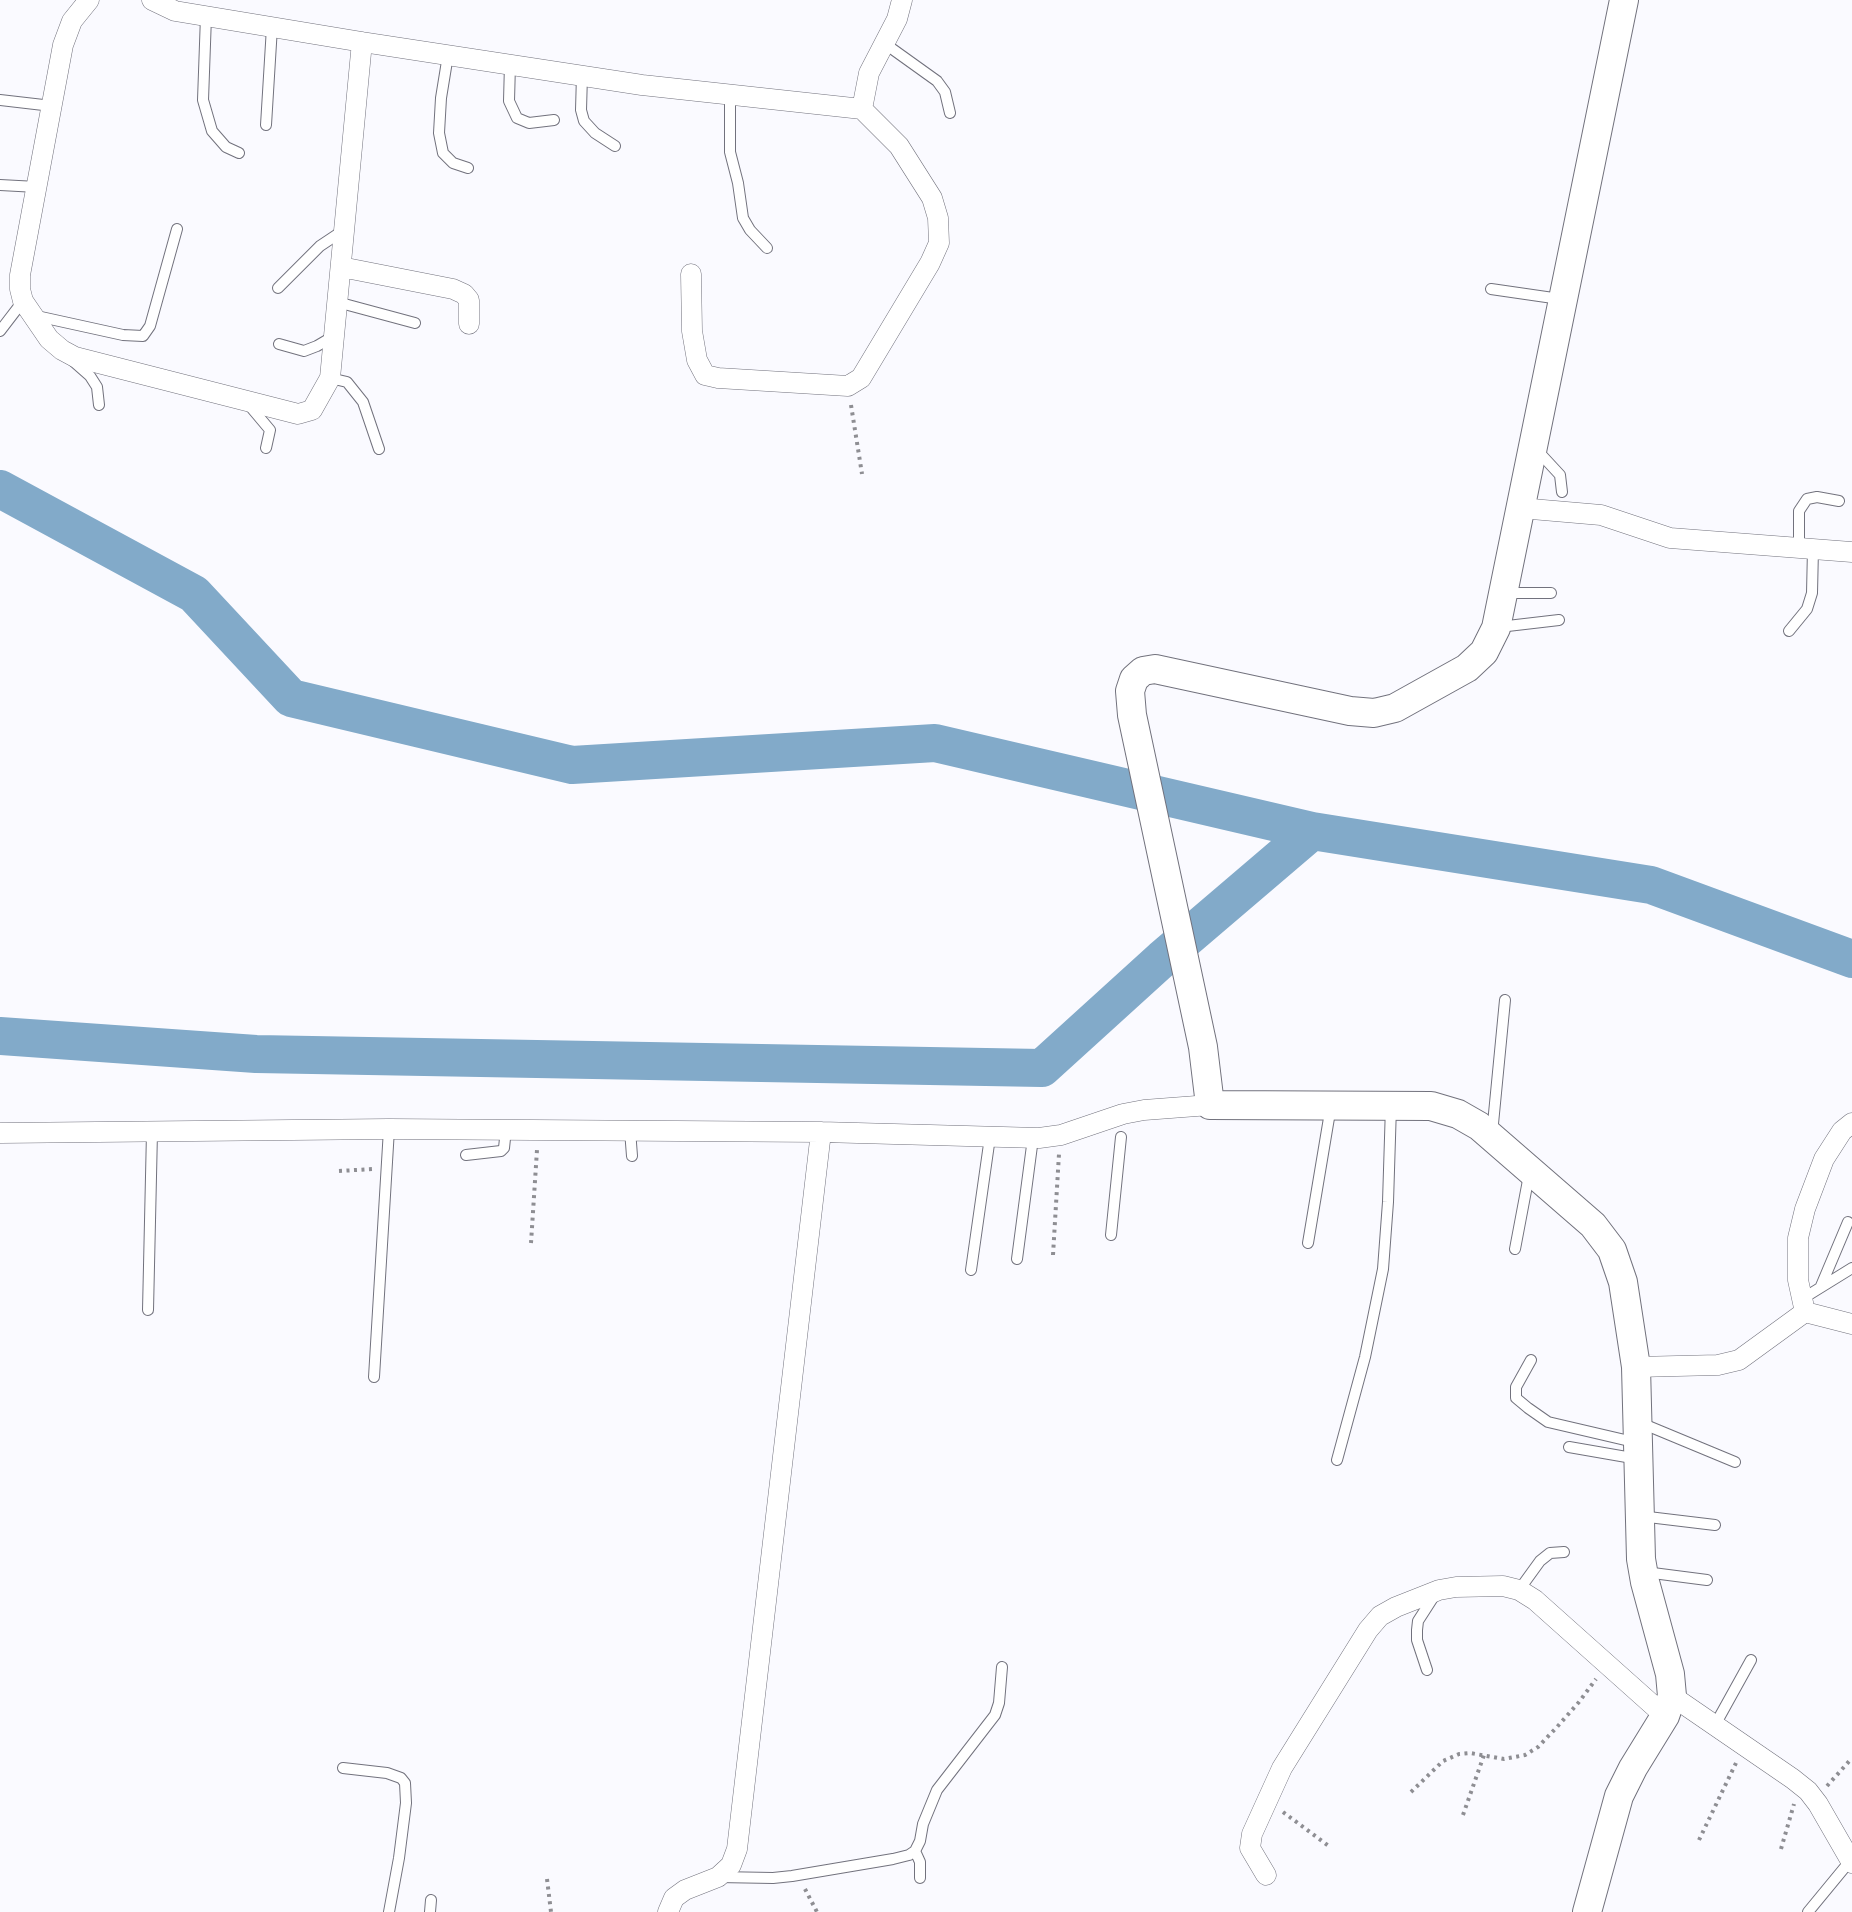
<!DOCTYPE html>
<style>
body{margin:0}
canvas{display:block;background:#fafaff}
</style>
<canvas width="1852" height="1912"></canvas>
<script>
const g = document.querySelector('canvas').getContext('2d');
g.lineJoin = 'round';
function poly(rows) {
  const path = new Path2D();
  for (const r of rows) {
    path.moveTo(r[0], r[1]);
    for (let i = 2; i < r.length; i += 2) path.lineTo(r[i], r[i + 1]);
  }
  return path;
}
function trace(path, color, width, dash) {
  g.strokeStyle = color;
  g.lineWidth = width;
  g.lineCap = dash ? 'butt' : 'round';
  g.setLineDash(dash || []);
  g.stroke(path);
}
trace(poly([
 [0,489,194,594,291,698,572,765,935,743,1312,831],
 [0,1036,256,1054,1042,1068,1162,959,1312,831,1651,885,1852,959]
]), '#82aac9', 38);
const service = poly([
 [206,16,203,100,212,131,226,147,239,153],
 [884,43,937,81,945,92,950,113],
 [448,55,441,98,439,133,443,153,453,163,468,168],
 [510,64,509,101,517,118,529,123,554,120],
 [582,75,581,110,584,121,595,133,615,146],
 [730,94,730,152,738,183,743,218,750,230,767,248],
 [0,100,52,106],
 [266,125,272,27],
 [0,185,37,187],
 [278,288,320,246,344,230],
 [1491,289,1560,299],
 [337,302,415,323],
 [32,315,123,335,143,336,150,326,177,229],
 [0,331,23,301],
 [279,344,304,351,317,346,334,336],
 [73,361,90,376,97,387,99,405],
 [330,378,347,382,363,402,379,449],
 [249,405,270,430,266,448],
 [1535,448,1560,475,1562,492],
 [1799,548,1799,511,1807,499,1817,497,1839,501],
 [1503,593,1551,593],
 [1499,627,1559,620],
 [1789,631,1807,609,1812,593,1813,549],
 [630,1130,632,1156],
 [1492,1134,1505,1000],
 [466,1155,501,1151,504,1148,506,1129],
 [1111,1235,1121,1137],
 [1308,1243,1331,1106],
 [1515,1249,1529,1175],
 [1017,1259,1033,1138],
 [971,1270,990,1137],
 [1821,1286,1848,1222],
 [1802,1299,1852,1268],
 [148,1310,152,1132],
 [1531,1360,1516,1387,1516,1398,1528,1408,1548,1422,1638,1443],
 [374,1377,389,1129],
 [1641,1423,1735,1462],
 [1569,1447,1638,1459],
 [1337,1460,1365,1357,1383,1269,1388,1202,1391,1106],
 [1640,1516,1715,1525],
 [1645,1572,1707,1580],
 [1519,1590,1540,1561,1550,1553,1564,1552],
 [1427,1670,1417,1640,1417,1630,1418,1621,1436,1593],
 [1715,1725,1751,1660],
 [343,1768,387,1773,401,1778,405,1783,406,1803,399,1858,389,1912],
 [915,1851,920,1862,920,1878],
 [718,1877,773,1878,792,1876,893,1859,909,1855,915,1851,920,1841,923,1824,937,1790,995,1715,999,1703,1002,1667],
 [430,1912,431,1900],
 [1808,1912,1850,1861]
]);
const minor = poly([
 [89,0,72,21,63,45,20,275,20,289,23,301,49,339,62,350,75,357,298,414,312,410,330,378,362,42],
 [152,0,175,11,362,42,642,85,862,109,899,146,932,198,938,218,939,243,930,263,861,378,848,386,718,378,705,375,697,360,692,331,691,274],
 [862,109,869,73,897,19,902,0],
 [341,267,453,289,464,294,469,300,469,324],
 [1520,508,1601,515,1670,538,1852,552],
 [0,1133,389,1129,821,1132,1039,1138,1061,1135,1123,1114,1144,1110,1210,1105],
 [1805,1312,1798,1280,1798,1238,1805,1209,1824,1159,1842,1131,1852,1123],
 [1805,1312,1852,1324],
 [1636,1367,1718,1365,1739,1360,1805,1312],
 [1672,1696,1793,1779,1808,1791,1818,1804,1852,1863],
 [1266,1875,1250,1848,1252,1834,1282,1768,1368,1630,1380,1616,1396,1607,1439,1590,1456,1587,1503,1586,1519,1590,1535,1600,1665,1716],
 [668,1912,674,1898,685,1890,718,1877,731,1865,737,1849,821,1132]
]);
const secondary = poly([
 [1587,1912,1619,1796,1633,1768,1665,1716,1672,1696,1670,1674,1645,1582,1641,1559,1636,1367,1623,1282,1612,1250,1593,1225,1479,1126,1458,1114,1431,1106,1210,1105,1203,1047,1132,715,1130,691,1134,679,1143,671,1155,669,1350,711,1374,713,1395,708,1467,668,1484,652,1496,628,1624,0]
]);
trace(service, '#72727d', 12);
trace(minor, '#72727d', 21);
trace(secondary, '#72727d', 30);
trace(poly([
 [851,405,862,474],
 [339,1171,373,1169],
 [531,1243,537,1150],
 [1053,1255,1059,1154],
 [1827,1786,1852,1758],
 [1411,1792,1443,1761,1459,1754,1470,1753,1504,1759,1525,1755,1538,1747,1557,1727,1579,1702,1596,1679],
 [1283,1812,1330,1847],
 [1463,1815,1484,1755],
 [1699,1840,1736,1763],
 [1781,1849,1794,1804],
 [547,1879,551,1912],
 [805,1889,817,1912]
]), '#8e8e93', 4, [3, 4.5]);
trace(service, '#fff', 10);
trace(minor, '#fff', 20);
trace(secondary, '#fff', 28);
</script>
